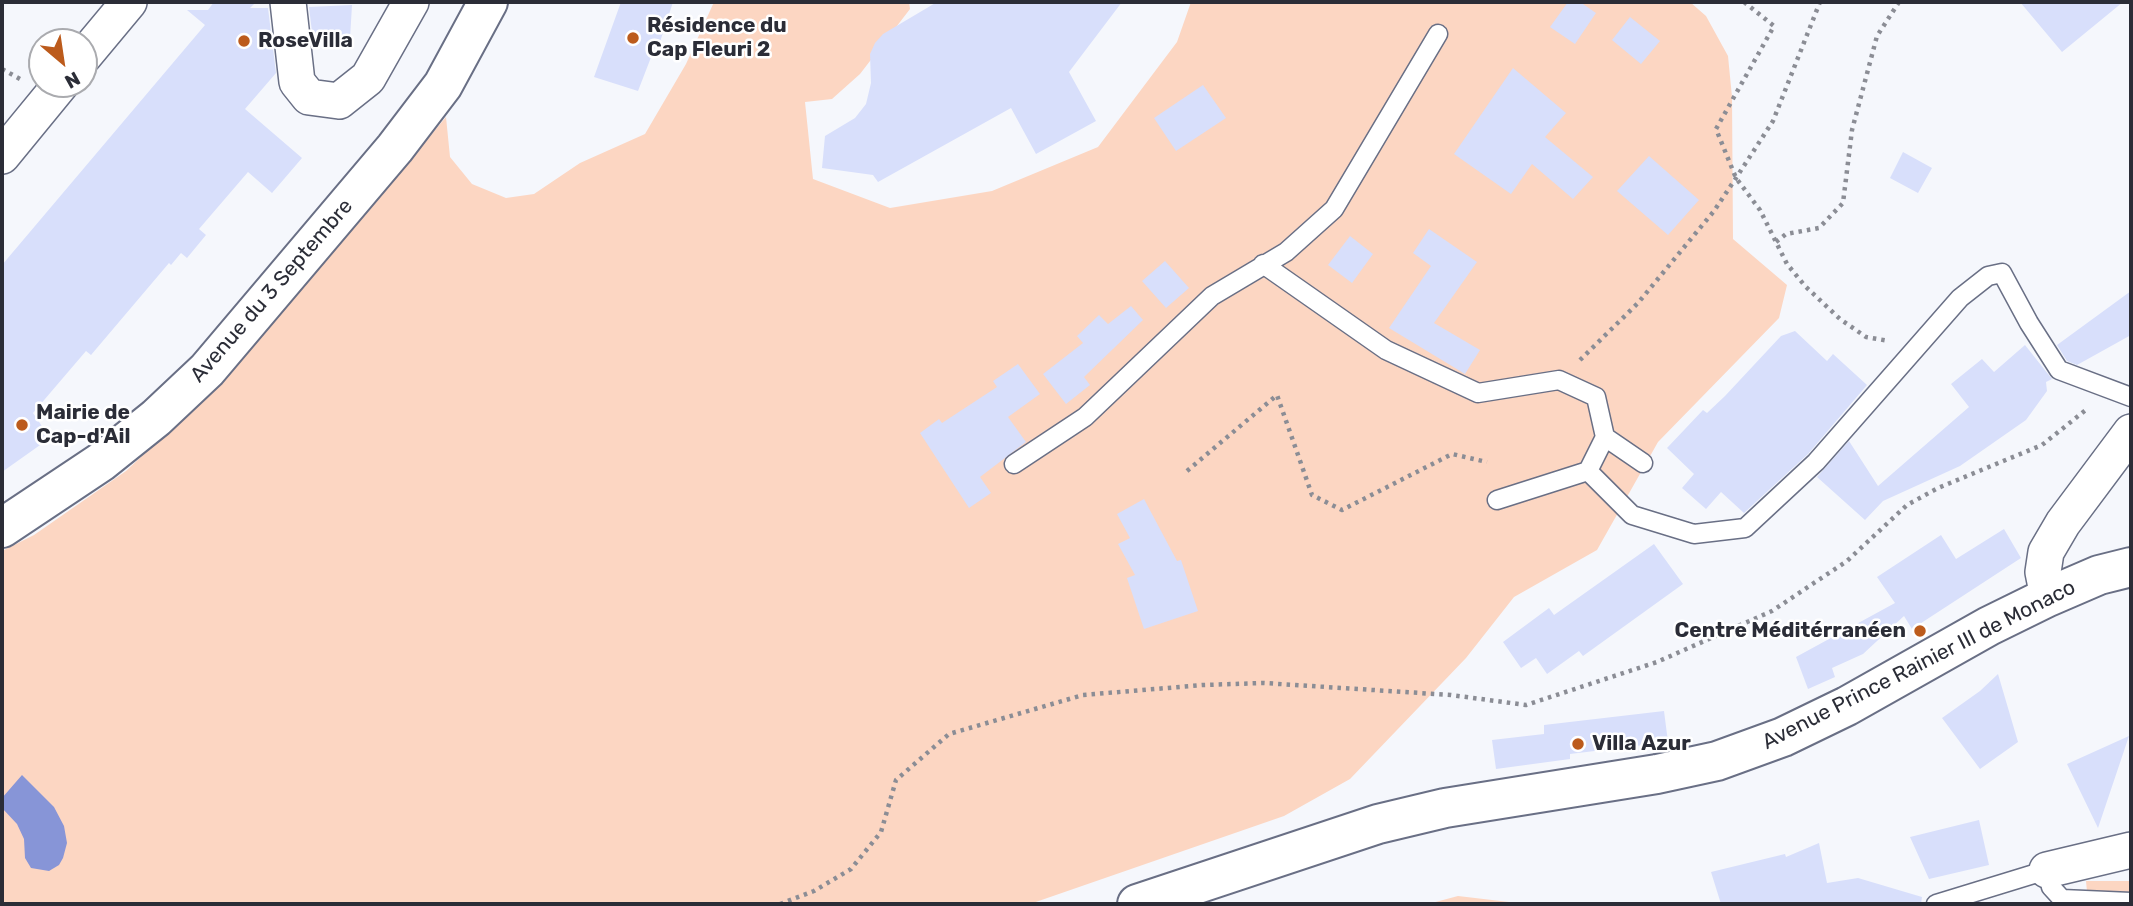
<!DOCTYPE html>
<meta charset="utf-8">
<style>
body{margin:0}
#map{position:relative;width:2133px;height:906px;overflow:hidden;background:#f5f7fc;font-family:Rubik,sans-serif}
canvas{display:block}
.frame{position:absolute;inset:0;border:4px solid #2b2d37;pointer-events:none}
.north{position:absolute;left:28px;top:28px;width:70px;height:70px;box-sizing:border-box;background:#fff;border:2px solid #aaabaf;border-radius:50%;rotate:151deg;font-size:19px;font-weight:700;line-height:28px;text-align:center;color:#2b2d37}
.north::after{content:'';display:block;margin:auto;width:24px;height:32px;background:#bc5b1c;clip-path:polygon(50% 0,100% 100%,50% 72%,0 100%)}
</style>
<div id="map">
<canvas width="2133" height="906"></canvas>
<div class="frame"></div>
<div class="north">N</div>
</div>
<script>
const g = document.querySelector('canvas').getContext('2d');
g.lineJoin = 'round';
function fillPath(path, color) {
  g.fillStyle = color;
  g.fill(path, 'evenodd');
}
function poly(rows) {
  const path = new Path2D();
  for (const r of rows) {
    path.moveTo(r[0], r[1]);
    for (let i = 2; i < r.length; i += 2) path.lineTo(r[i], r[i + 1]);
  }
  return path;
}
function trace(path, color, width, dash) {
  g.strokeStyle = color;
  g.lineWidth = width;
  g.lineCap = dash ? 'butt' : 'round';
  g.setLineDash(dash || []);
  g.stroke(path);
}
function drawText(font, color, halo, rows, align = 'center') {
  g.font = font + ' Rubik,sans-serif';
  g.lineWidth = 5;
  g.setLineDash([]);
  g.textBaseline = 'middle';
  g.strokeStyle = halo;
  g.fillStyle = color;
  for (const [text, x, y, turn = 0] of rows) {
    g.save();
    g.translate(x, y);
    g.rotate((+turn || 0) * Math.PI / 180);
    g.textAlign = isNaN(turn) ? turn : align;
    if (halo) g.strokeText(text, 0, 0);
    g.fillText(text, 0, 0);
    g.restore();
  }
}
fillPath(poly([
 [714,2,909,2,910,9,860,74,832,99,805,102,813,179,890,208,992,191,1098,147,1177,42,1191,2,1690,2,1706,16,1728,56,1732,97,1733,239,1787,285,1779,318,1658,442,1597,550,1514,597,1466,658,1350,779,1284,816,1030,904,2,904,2,551,34,535,126,471,232,371,446,117,450,157,472,184,506,198,534,194,580,163,645,134,686,64],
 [2086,881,2131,881,2131,904,2088,902],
 [1458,896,1526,904,1428,904]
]), '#fcd6c2');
fillPath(poly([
 [22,775,54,807,64,826,67,843,63,858,59,865,49,871,31,868,25,858,24,839,17,824,2,808,2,798]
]), '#8795d7');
fillPath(poly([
 [214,2,256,2,250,8,268,8,276,73,245,109,302,158,272,193,248,172,199,229,206,235,187,258,181,253,171,265,169,263,91,355,86,351,33,413,50,438,2,472,2,265,205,25,187,10,208,10],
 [621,2,673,2,658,48,655,47,638,91,594,77],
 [937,2,1122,2,1069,72,1096,121,1036,154,1011,108,878,182,873,175,822,168,825,136,855,118,866,104,871,83,870,54,875,43,883,34],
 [1568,2,1580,2,1596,13,1575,44,1550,27],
 [2020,2,2123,2,2062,52],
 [352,5,350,38,313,40,309,7],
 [1630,17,1660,41,1641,64,1612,40],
 [1513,68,1566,113,1545,137,1593,177,1573,199,1532,164,1511,194,1454,154],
 [1203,85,1226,118,1176,151,1154,118],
 [1903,152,1932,168,1918,193,1890,178],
 [1649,156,1699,200,1668,235,1617,191],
 [1429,229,1477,262,1434,323,1480,350,1465,374,1389,328,1431,266,1413,253],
 [1350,236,1373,254,1352,283,1328,265],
 [1165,261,1189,288,1166,308,1142,281],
 [2131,291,2131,335,2077,365,2067,361,2057,345],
 [1131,306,1143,320,1084,377,1090,385,1066,404,1043,374,1083,343,1077,336,1099,315,1108,324],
 [1795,331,1827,361,1833,354,1867,385,1808,454,1744,513,1721,492,1706,509,1682,488,1694,474,1667,448,1703,410,1707,413,1725,396,1781,336],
 [2025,345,2052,379,2046,382,2047,391,2026,420,1960,466,1883,501,1865,520,1817,477,1849,441,1878,486,1969,407,1951,384,1982,359,1994,372],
 [1018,364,1040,394,1008,417,1026,442,980,477,991,493,969,508,920,433,939,419,942,423,997,387,993,381],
 [1144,499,1177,561,1181,560,1198,611,1144,629,1127,578,1135,575,1118,544,1130,538,1117,514],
 [2004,529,2021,558,1912,629,1904,616,1863,654,1832,668,1835,677,1808,689,1796,657,1895,603,1877,577,1941,535,1956,559],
 [1654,544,1683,584,1583,656,1579,651,1547,674,1536,658,1521,668,1503,642,1549,608,1554,615],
 [1998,674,2018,742,1980,769,1942,718,1980,691],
 [1664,711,1668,742,1570,754,1570,759,1496,769,1492,740,1544,734,1544,725],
 [2129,736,2098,828,2067,764],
 [1979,820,1989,865,1929,879,1910,837],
 [1819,843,1827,883,1858,878,1922,897,1921,904,1721,904,1711,872,1785,854,1786,857]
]), '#d8dffb');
const service = poly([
 [1263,264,1386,350,1478,393,1559,380,1596,397,1605,437,1588,471,1632,515,1694,534,1745,528,1816,462,1960,298,1988,276,2002,273,2029,323,2059,370,2131,397],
 [1605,437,1643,463],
 [1014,464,1085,417,1212,296,1286,252,1334,209,1438,34],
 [1497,500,1588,471],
 [1936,904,2047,870,2051,887,2062,899,2131,902]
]);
const minor = poly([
 [288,2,297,82,309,97,339,101,368,78,411,2],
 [84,56,129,2],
 [2,156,61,84],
 [2048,597,2043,572,2046,552,2063,523,2131,432],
 [2047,870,2131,850]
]);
const secondary = poly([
 [2,528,101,462,156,418,207,370,395,148,443,85,488,2]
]);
const primary = poly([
 [1137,904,1378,824,1445,808,1657,774,1717,761,1783,737,1847,706,1989,626,2048,597,2099,575,2131,567]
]);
trace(service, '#696f85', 21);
trace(minor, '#696f85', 38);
trace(secondary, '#696f85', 42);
trace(primary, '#696f85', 42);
trace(poly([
 [1744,2,1774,26,1716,129,1736,178,1760,210,1787,264,1805,286,1840,319,1866,337,1889,341],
 [2,69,20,79],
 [1776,242,1786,234,1819,228,1843,203,1852,130,1877,36,1899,2],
 [1580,360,1638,303,1714,211,1736,178,1773,121,1820,2],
 [1187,471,1277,395,1312,495,1342,510,1452,454,1487,462],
 [780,904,814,891,851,869,881,832,896,780,949,734,1083,695,1203,685,1264,683,1451,695,1526,705,1657,662,1772,611,1847,561,1907,505,1938,488,2042,445,2087,409]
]), '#8b8d95', 4.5, [3.5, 5]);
trace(service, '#fff', 18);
trace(minor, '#fff', 35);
trace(secondary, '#fff', 38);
trace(primary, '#fff', 38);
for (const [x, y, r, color] of [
 [633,38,7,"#bc5b1c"],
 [244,41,7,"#bc5b1c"],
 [22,425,7,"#bc5b1c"],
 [1920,631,7,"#bc5b1c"],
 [1578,744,7,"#bc5b1c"]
]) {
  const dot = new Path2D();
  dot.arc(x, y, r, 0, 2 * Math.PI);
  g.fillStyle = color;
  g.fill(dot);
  trace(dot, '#fff', 2.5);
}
drawText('bold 21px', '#2b2d37', '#fff', [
 ["Résidence du",647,26],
 ["Cap Fleuri 2",647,50],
 ["RoseVilla",258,41],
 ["Mairie de",36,413],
 ["Cap-d'Ail",36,437],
 ["Centre Méditérranéen",1906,631,"right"],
 ["Villa Azur",1592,744]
], 'left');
drawText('21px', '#2b2d37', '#fff', [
 ["Avenue du 3 Septembre",272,291,-49],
 ["Avenue Prince Rainier III de Monaco",1919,665,-27]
]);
</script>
